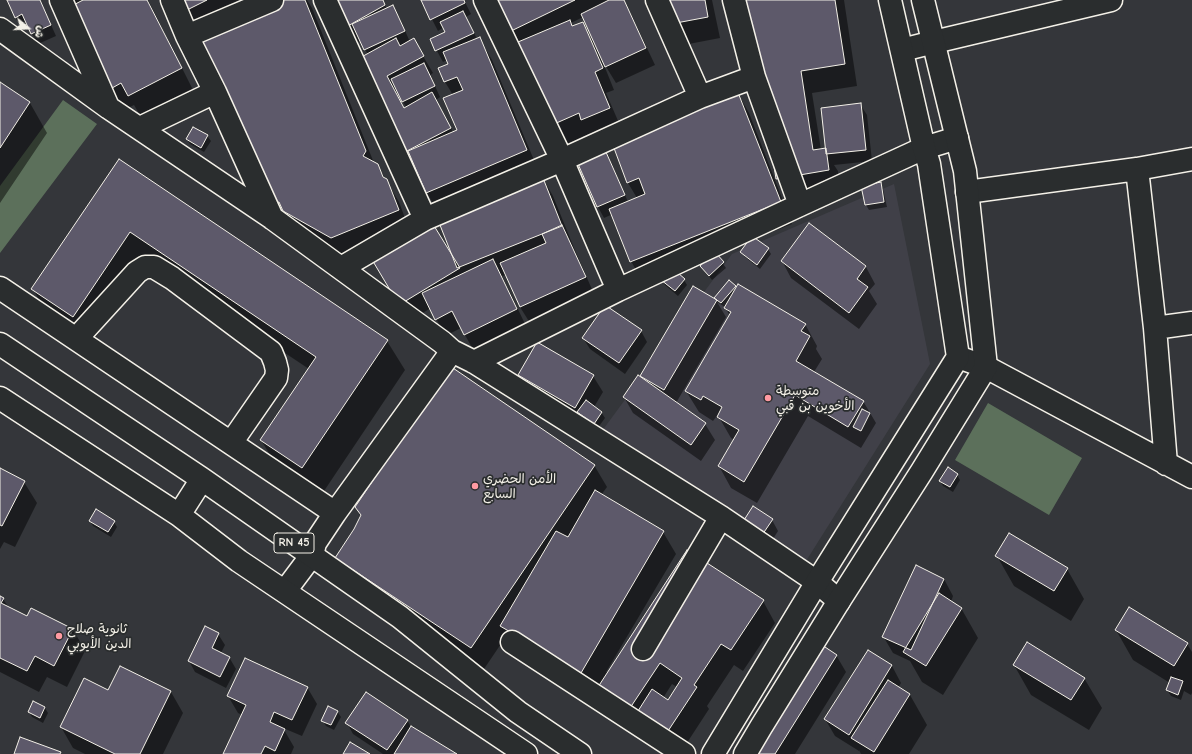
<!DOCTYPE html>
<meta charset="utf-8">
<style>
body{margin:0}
#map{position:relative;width:1192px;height:754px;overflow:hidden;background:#34363a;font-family:"Comic Neue","Playpen Sans Arabic",sans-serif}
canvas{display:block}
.north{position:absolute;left:8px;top:8px;width:40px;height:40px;-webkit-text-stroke:3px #2a2d2e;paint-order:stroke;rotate:108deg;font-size:11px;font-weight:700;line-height:16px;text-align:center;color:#f4f1e8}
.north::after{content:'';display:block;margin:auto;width:14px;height:18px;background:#f4f1e8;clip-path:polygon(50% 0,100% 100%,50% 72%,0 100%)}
</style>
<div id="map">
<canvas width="1192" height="754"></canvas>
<div class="north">ش</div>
</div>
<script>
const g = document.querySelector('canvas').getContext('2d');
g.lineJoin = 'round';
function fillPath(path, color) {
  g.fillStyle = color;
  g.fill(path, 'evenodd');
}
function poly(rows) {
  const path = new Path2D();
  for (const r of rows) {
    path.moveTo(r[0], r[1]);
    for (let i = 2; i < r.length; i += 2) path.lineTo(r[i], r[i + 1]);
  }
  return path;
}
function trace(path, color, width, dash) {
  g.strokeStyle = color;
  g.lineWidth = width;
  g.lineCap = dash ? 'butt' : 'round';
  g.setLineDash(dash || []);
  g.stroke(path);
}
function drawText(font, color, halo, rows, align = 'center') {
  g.font = font + ' "Comic Neue","Playpen Sans Arabic",sans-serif';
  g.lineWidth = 3.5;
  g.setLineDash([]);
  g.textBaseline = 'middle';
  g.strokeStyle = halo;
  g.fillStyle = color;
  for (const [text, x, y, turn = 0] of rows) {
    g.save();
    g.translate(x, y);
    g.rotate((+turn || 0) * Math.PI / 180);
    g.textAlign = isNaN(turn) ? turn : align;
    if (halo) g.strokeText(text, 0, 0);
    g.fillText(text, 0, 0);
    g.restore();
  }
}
fillPath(poly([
 [894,184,930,364,806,561,602,431,732,254]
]), '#404048');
fillPath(poly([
 [63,100,97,124,0,253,0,186],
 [988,403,1082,458,1049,515,955,460]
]), '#5c705b');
fillPath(poly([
 [8,0,40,0,56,36,38,44,28,26,22,28,15,17],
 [65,0,148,0,193,90,141,117,134,105,118,113],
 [176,0,250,0,191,29],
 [266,0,307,0,312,8,374,163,377,165,399,202,409,229,452,256,453,255,440,215,427,193,417,168,406,152,368,55,361,41,356,43,346,28,382,0,387,9,399,17,410,42,423,56,433,73,430,75,440,97,436,100,453,132,458,130,453,95,445,82,440,69,449,65,447,60,443,62,431,40,446,32,444,27,438,31,422,0,464,0,471,14,466,17,477,39,479,38,492,60,539,172,553,196,574,248,594,294,530,323,520,307,506,275,502,276,526,326,474,351,461,328,445,336,431,308,409,321,369,254,344,259,277,229],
 [398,92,406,107,404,109,396,93],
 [495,0,623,0,630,12,655,65,616,83,605,65,604,65,614,90,606,93,622,130,591,135,566,146,521,47,519,48],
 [583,17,593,38,591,38,583,23,573,27,571,23],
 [644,0,712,0,720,38,673,47],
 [729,0,844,0,857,86,812,93,821,150,825,150,860,104,867,115,872,161,834,165,838,171,841,192,790,200,777,178,766,110],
 [0,83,30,103,47,133,0,203],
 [737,92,749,113,792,224,754,239,768,249,771,254,760,269,745,257,742,252,750,241,716,254,726,268,712,280,701,266,714,255,673,271,684,280,687,285,678,296,665,285,662,280,643,283,631,261,613,214,604,218,598,207,576,156,601,144,608,155,628,202,637,198,628,183,612,141],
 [193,128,207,136,211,141,204,152,190,144,187,139],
 [119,160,387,341,405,370,320,497,279,470,261,440,309,369,147,261,90,346,50,319,33,289],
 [880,183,883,189,887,207,869,210,866,205,863,186],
 [809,224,866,267,875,284,869,291,877,304,859,329,791,278,782,261],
 [735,286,736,289,805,324,817,346,816,349,822,359,814,372,863,401,876,423,861,448,808,416,757,503,731,488,719,466,734,440,731,438,720,419,716,417,713,421,699,412,686,391,730,316,725,307,717,302,726,317,676,403,705,424,715,440,701,461,633,413,624,397,644,381,641,376,693,287,718,302,716,298],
 [641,331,647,342,625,374,590,349,583,338],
 [519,375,593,376,603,392,594,407,601,412,605,418,597,429,529,391],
 [594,465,607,487,601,495,663,532,676,554,606,672,608,673,763,601,775,623,743,671,734,665,707,706,709,709,681,752,507,635,484,669,349,579,336,558,361,517,356,507],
 [672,684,677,687,668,701,663,698],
 [0,470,24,482,37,503,15,547,4,542,0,549],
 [957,475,960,480,953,492,943,486,940,481],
 [753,508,772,520,778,531,763,555],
 [90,521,114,522,117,527,111,537,93,526],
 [997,556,1067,569,1084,599,1071,621,1014,586],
 [944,579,953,596,951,602,961,608,978,638,943,695,922,682,910,661,893,653,883,636],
 [0,597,3,599,9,608,27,618,73,629,85,651,67,687,47,677,39,692,0,672],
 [1116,630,1187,644,1192,652,1192,693,1191,695,1184,691,1181,700,1171,696,1167,690,1170,683,1133,660],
 [218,634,225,645,221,653,229,657,236,669,226,688,195,672,189,661],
 [868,651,892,666,901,683,898,688,910,695,927,725,909,754,861,754,859,750,859,751,835,736,825,719],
 [836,655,846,672,795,754,756,754],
 [1014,665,1084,678,1102,708,1089,730,1031,695],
 [121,667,171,692,183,713,163,754,85,754,73,748,61,727,109,691],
 [307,687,317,704,302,736,283,728,294,747,291,754,224,754,242,715,238,713,228,696],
 [45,708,48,713,43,723,32,717,29,712],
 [337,711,341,717,334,730,326,726,323,721],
 [407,720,411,727,455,754,383,754,353,734,347,723]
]), '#0007');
const building = poly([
 [7,0,40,0,51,25,31,34,22,14,15,18,7,0],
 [83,0,147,0,182,68,128,96,121,83,105,92,64,10,83,0],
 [175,0,207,0,181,13,175,0],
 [264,0,305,0,366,151,363,156,378,164,383,177,387,179,399,210,331,238,283,211,279,202,264,208,197,41,264,0],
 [329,0,383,0,385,5,346,27,329,0],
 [421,0,464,0,465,3,430,20,421,0],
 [494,0,575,0,509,32,494,0],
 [609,0,624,0,646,48,605,67,581,14,609,0],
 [655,0,705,0,708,17,660,26,655,0],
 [728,0,835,0,845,64,801,71,813,150,826,148,829,170,776,179,762,87,728,0],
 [393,5,405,31,364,50,352,24,393,5],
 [463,11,474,33,435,51,430,39,445,32,440,22,463,11],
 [570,20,572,26,583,22,603,68,595,72,610,108,581,120,579,113,552,125,518,42,570,20],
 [480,37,527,150,426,193,408,151,457,130,443,98,463,90,457,77,444,82,438,68,448,64,443,52,480,37],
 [396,38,400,46,414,38,424,56,387,76,404,108,432,92,451,128,405,152,356,60,396,38],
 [424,63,435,86,402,102,391,79,424,63],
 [0,82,30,102,0,148,0,82],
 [737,90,781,202,630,262,609,209,645,194,639,178,627,183,611,140,737,90],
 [861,103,866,150,826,154,821,108,861,103],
 [193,127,208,135,201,148,186,139,193,127],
 [602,143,625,195,597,207,574,155,602,143],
 [119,159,388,340,302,468,260,440,316,357,130,232,73,317,31,289,119,159],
 [541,173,562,226,457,268,436,215,541,173],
 [881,182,884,202,865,205,861,186,881,182],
 [428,216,460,268,399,305,368,253,428,216],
 [809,223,866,266,857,279,868,287,849,313,781,261,809,223],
 [562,225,586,277,520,307,500,263,546,243,542,234,562,225],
 [752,236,769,248,757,265,740,252,752,236],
 [715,252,724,262,709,276,700,266,715,252],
 [493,259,517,309,464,335,452,311,435,320,422,293,493,259],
 [671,267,685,279,675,291,661,280,671,267],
 [729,280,736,286,721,303,714,298,729,280],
 [738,284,806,324,801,331,810,336,796,361,864,401,848,427,795,395,744,482,718,466,739,430,717,417,722,407,703,396,701,400,685,391,731,312,724,308,738,284],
 [693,286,717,300,664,390,640,376,693,286],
 [605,305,642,330,619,363,582,338,605,305],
 [537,342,594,375,575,408,518,375,537,342],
 [450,366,595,465,471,648,335,558,354,529,361,515,355,507,450,366],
 [638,375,706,423,691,445,623,397,638,375],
 [586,400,602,412,594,424,577,412,586,400],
 [862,409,870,413,861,431,853,427,862,409],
 [948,467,958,474,950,487,939,481,948,467],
 [0,468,25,481,2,526,0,525,0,468],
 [595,490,664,531,581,673,500,626,556,531,568,537,595,490],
 [753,506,773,519,756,544,737,531,753,506],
 [96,509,115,521,108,532,89,521,96,509],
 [1009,533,1068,568,1054,591,995,556,1009,533],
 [687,550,764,600,731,650,721,644,694,685,697,687,668,731,638,711,652,689,668,700,682,678,660,663,630,708,598,687,687,550],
 [916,565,944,579,911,650,882,637,916,565],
 [939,593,962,608,926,666,903,652,939,593],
 [0,596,4,598,1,603,27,616,31,608,73,629,54,666,35,656,27,671,0,658,0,596],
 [1129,607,1188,643,1174,666,1115,630,1129,607],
 [205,626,219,633,212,648,230,657,220,677,188,661,205,626],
 [1027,642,1085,678,1071,700,1013,665,1027,642],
 [822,645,837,655,775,754,755,754,822,645],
 [868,650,892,665,849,735,824,719,868,650],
 [245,658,308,687,292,720,274,712,270,722,285,729,275,751,265,746,261,754,223,754,246,705,227,696,245,658],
 [120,666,171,691,140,754,115,754,60,727,84,678,108,690,120,666],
 [1171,677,1183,681,1178,695,1166,690,1171,677],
 [888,680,910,694,874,752,851,738,888,680],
 [366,692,408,720,387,750,345,723,366,692],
 [33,701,45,707,40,718,28,712,33,701],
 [328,706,338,711,331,725,321,721,328,706],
 [411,726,457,754,394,754,411,726],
 [20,737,61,752,60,754,14,754,20,737],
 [350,742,370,754,343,754,350,742]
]);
fillPath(building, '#5d596a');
trace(building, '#f4f1e8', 1);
const minor = poly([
 [61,0,108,107],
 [172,0,187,36,215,92,272,218],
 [325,0,425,219,562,160,700,97,754,77],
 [485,0,562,160,618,290],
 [657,0,700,97],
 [734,0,754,77,800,205],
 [0,29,109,108,272,218,442,342,452,351,474,362,721,517,817,582,839,601],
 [187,36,272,0],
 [902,50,934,42,1111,0],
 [140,128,215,92],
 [1137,169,1155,328,1166,464],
 [967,192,1137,169,1192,159],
 [341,268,425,219],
 [0,288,335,513],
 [1155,328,1192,323],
 [76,339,137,272,145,267,154,267,172,278,271,352,275,362,277,370,276,378,231,443],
 [958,357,986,367,1192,477],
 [474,362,618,290,800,205,924,148,957,138],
 [285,591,312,555,315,543,335,513,452,351],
 [512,642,684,754],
 [643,649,721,517]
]);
const major = poly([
 [0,344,202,479,400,617,518,712,580,754],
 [0,398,179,515,239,561,526,754],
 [179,515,202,479],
 [713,754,817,582,958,357,929,164,924,148,890,0],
 [745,754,761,727,839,601,922,471,986,367,965,171,923,0]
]);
trace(minor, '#f4f1e8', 25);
trace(major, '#f4f1e8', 25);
trace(minor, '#2a2d2e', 22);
trace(major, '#2a2d2e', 22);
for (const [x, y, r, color] of [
 [768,398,4,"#ff9aa2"],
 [475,486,4,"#ff9aa2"],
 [59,636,4,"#ff9aa2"]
]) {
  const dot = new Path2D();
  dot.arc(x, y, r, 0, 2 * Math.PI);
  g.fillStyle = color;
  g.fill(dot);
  trace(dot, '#2a2d2e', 1.5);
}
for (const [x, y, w] of [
 [294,543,40]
]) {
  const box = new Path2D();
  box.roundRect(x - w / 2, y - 10, w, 20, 3);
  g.fillStyle = '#2a2d2e';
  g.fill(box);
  trace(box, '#f4f1e8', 1);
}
drawText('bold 12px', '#f4f1e8', null, [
 ["RN 45",294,543]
]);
drawText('13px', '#f4f1e8', '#2a2d2e', [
 ["متوسطة",776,391],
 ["الأخوين بن قبي",776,406],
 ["الأمن الحضري",483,479],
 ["السابع",483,494],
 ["ثانوية صلاح",67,629],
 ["الدين الأيوبي",67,644]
], 'left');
</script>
